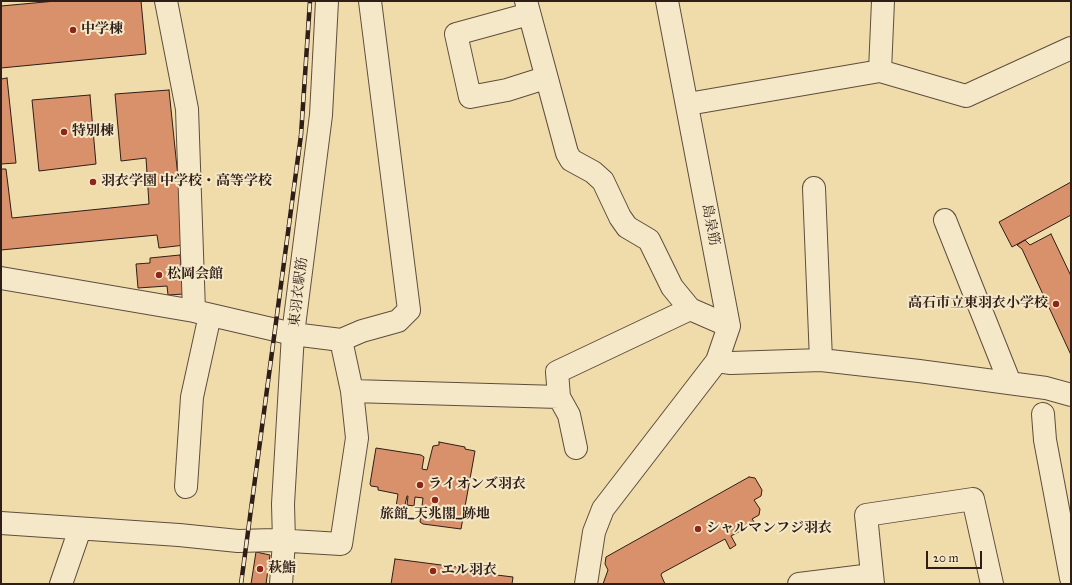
<!DOCTYPE html>
<meta charset="utf-8">
<style>
body{margin:0}
#map{position:relative;width:1072px;height:585px;overflow:hidden;background:#f0dcab;font-family:"IM FELL Great Primer",serif}
canvas{display:block}
.frame{position:absolute;inset:0;border:2px solid #2f1d17;pointer-events:none}
.scale{position:absolute;left:926px;top:551px;width:56px;height:18px;box-sizing:border-box;border:2px solid #2f1d17;border-top:0;padding-left:5px;font-size:12px;line-height:14px;white-space:nowrap;color:#2f1d17;-webkit-text-stroke:3px #f5e8c8;paint-order:stroke}
</style>
<div id="map">
<canvas width="1072" height="585"></canvas>
<div class="frame"></div>
<div class="scale">20 m</div>
</div>
<script>
const g = document.querySelector('canvas').getContext('2d');
g.lineJoin = 'round';
function fillPath(path, color) {
  g.fillStyle = color;
  g.fill(path, 'evenodd');
}
function poly(rows) {
  const path = new Path2D();
  for (const r of rows) {
    path.moveTo(r[0], r[1]);
    for (let i = 2; i < r.length; i += 2) path.lineTo(r[i], r[i + 1]);
  }
  return path;
}
function trace(path, color, width, dash) {
  g.strokeStyle = color;
  g.lineWidth = width;
  g.lineCap = dash ? 'butt' : 'round';
  g.setLineDash(dash || []);
  g.stroke(path);
}
function drawText(font, color, halo, rows, align = 'center') {
  g.font = font + ' "IM FELL Great Primer","Noto Serif JP",serif';
  g.lineWidth = 4;
  g.setLineDash([]);
  g.textBaseline = 'middle';
  g.strokeStyle = halo;
  g.fillStyle = color;
  for (const [text, x, y, turn = 0] of rows) {
    g.save();
    g.translate(x, y);
    g.rotate((+turn || 0) * Math.PI / 180);
    g.textAlign = isNaN(turn) ? turn : align;
    if (halo) g.strokeText(text, 0, 0);
    g.fillText(text, 0, 0);
    g.restore();
  }
}
const building = poly([
 [56,1,141,1,146,54,1,68,1,6,56,1],
 [7,78,16,163,1,164,1,79,7,78],
 [169,90,185,245,159,248,157,235,1,250,1,169,6,169,12,218,149,204,146,158,121,161,115,94,169,90],
 [90,95,96,164,39,171,32,100,90,95],
 [1071,182,1071,215,1012,247,999,222,1071,182],
 [1051,234,1071,276,1071,355,1022,249,1017,245,1025,240,1030,245,1051,234],
 [180,255,184,294,168,295,167,286,138,288,136,264,150,263,150,258,180,255],
 [439,442,465,447,465,449,475,451,461,529,423,524,420,522,423,498,415,497,414,506,407,505,408,496,407,496,404,509,396,507,398,494,378,490,378,487,371,486,370,484,376,448,421,455,424,457,422,469,427,470,433,446,439,445,439,442],
 [749,477,755,478,762,490,761,496,754,500,760,509,759,515,752,519,755,523,731,536,736,545,730,549,725,539,662,573,661,575,665,584,603,584,608,570,605,564,606,557,749,477],
 [256,552,270,555,266,584,251,584,256,552],
 [395,559,472,569,472,572,513,577,512,584,391,584,395,559]
]);
fillPath(building, '#d9916b');
trace(building, '#2f1d17', 1);
const minor = poly([
 [166,1,187,109,194,311],
 [526,1,567,153,571,160,593,172,603,181,620,217,627,227,649,240,672,287,690,309],
 [529,14,456,34,470,97,507,90,545,78],
 [880,71,883,1],
 [688,104,880,71,966,96,1071,48],
 [814,188,821,360],
 [945,220,1010,383],
 [1,278,194,311,293,334,341,340,362,331,398,321,409,310,370,1],
 [341,340,352,391,559,397,557,372,690,309,729,326],
 [717,361,731,363,821,360,919,371,1046,388,1071,395],
 [559,397,569,415,576,448],
 [1043,414,1045,440,1071,578],
 [186,487,192,397,210,315],
 [1,523,179,535,238,541,274,540,341,544,357,438,352,391],
 [61,584,80,529],
 [281,584,284,541,283,504,293,334,321,115,327,1],
 [586,584,594,532,603,509,717,361,729,326,667,1],
 [799,584,872,575],
 [873,584,866,515,973,499,992,584]
]);
trace(minor, '#5f4d3c', 24);
trace(minor, '#f5e8c8', 22);
const rail = poly([
 [241,584,301,135,310,1]
]);
trace(rail, '#2f1d17', 4.5);
trace(rail, '#f5e8c8', 3, [9]);
for (const [x, y, r, color] of [
 [73,30,4,"#8f2418"],
 [64,132,4,"#8f2418"],
 [93,182,4,"#8f2418"],
 [159,275,4,"#8f2418"],
 [1056,304,4,"#8f2418"],
 [420,485,4,"#8f2418"],
 [435,500,4,"#8f2418"],
 [698,529,4,"#8f2418"],
 [260,569,4,"#8f2418"],
 [433,571,4,"#8f2418"]
]) {
  const dot = new Path2D();
  dot.arc(x, y, r, 0, 2 * Math.PI);
  g.fillStyle = color;
  g.fill(dot);
  trace(dot, '#f5e8c8', 1.5);
}
drawText('bold 14px', '#2f1d17', '#f5e8c8', [
 ["中学棟",81,30],
 ["特別棟",72,132],
 ["羽衣学園 中学校・高等学校",101,182],
 ["松岡会館",167,275],
 ["高石市立東羽衣小学校",1048,304,"right"],
 ["ライオンズ羽衣",428,485],
 ["旅館_天兆閣_跡地",435,515,"center"],
 ["シャルマンフジ羽衣",706,529],
 ["萩鮨",268,569],
 ["エル羽衣",441,571]
], 'left');
drawText('14px', '#2f1d17', '#f5e8c8', [
 ["島泉筋",710,225,79],
 ["東羽衣駅筋",299,292,-83]
]);
</script>
